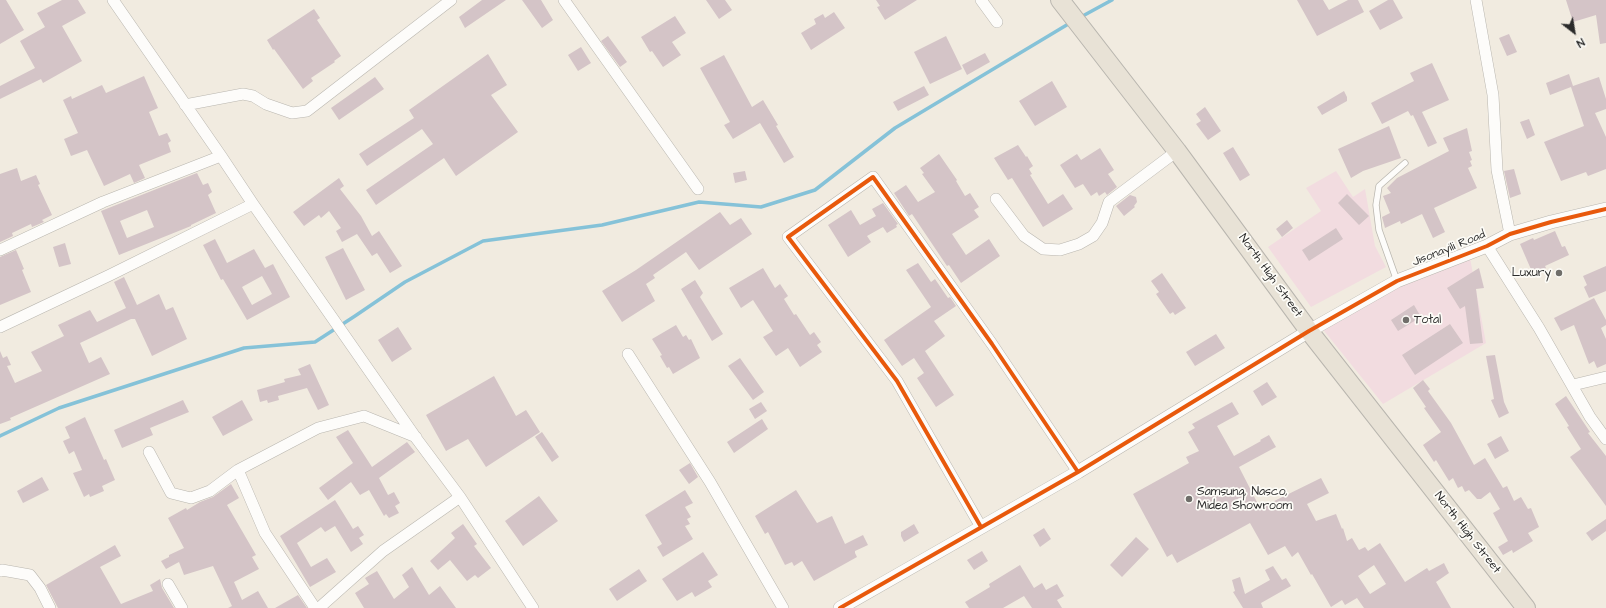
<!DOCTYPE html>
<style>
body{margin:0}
#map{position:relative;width:1606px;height:608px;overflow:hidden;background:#f1ebe0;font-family:"Architects Daughter",sans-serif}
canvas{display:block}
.north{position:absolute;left:1554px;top:12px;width:40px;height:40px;-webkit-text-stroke:3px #fdfcf7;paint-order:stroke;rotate:149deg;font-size:11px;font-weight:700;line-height:16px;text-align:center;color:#2b2b2b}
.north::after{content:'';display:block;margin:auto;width:14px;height:18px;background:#2b2b2b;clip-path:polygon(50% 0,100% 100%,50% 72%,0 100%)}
</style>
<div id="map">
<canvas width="1606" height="608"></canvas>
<div class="north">N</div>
</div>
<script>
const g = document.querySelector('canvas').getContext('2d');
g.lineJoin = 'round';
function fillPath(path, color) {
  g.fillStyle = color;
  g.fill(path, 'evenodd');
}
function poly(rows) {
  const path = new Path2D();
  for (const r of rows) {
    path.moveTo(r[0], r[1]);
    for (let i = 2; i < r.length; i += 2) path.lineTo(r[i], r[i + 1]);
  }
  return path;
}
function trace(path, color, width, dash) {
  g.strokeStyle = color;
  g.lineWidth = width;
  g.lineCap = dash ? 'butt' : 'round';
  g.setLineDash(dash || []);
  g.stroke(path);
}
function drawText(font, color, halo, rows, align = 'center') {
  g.font = font + ' "Architects Daughter",sans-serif';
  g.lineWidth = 3.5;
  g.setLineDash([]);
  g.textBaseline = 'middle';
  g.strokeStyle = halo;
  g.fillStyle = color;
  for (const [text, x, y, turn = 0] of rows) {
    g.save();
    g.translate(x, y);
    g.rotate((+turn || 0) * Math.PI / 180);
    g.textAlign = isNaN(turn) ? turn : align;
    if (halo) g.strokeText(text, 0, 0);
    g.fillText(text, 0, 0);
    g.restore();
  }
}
fillPath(poly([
 [1336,171,1353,197,1365,189,1375,246,1386,267,1311,307,1268,247,1321,211,1306,188],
 [1470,258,1486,343,1383,404,1321,327,1388,288]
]), '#f2dce0');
trace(poly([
 [1079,18,1112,0],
 [0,436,59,408,244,348,315,342,355,316,405,282,483,241,602,225,699,202,761,207,815,190,895,128,1070,23]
]), '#85c2d8', 3.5);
fillPath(poly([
 [0,0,6,0,24,30,0,44],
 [62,0,78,0,86,13,62,26,82,61,43,83,41,79,0,99,0,86,35,68,20,41,45,27,37,13],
 [482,0,506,0,465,28,459,17],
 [522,0,541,0,553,20,542,28],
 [706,0,725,0,732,10,719,19],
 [876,0,917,0,885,20,877,7,880,6],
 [1297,0,1323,0,1329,10,1348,0,1358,0,1364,12,1317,36],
 [1388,0,1393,0,1403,18,1380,30,1369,11],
 [1566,0,1606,0,1606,43,1600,44,1596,15,1573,22],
 [314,9,320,18,317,20,341,56,334,61,335,62,311,78,313,81,303,89,274,49,273,50,267,40],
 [834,12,845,28,811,50,801,33,816,24,814,19,823,14,825,18],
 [675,16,686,33,672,42,681,55,663,67,652,51,650,52,641,37],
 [1509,34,1517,52,1507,56,1499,38],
 [608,36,627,62,620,67,601,41],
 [946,36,962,69,930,84,914,52],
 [581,47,591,63,578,71,568,55],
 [985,53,990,62,967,75,962,65],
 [488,54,507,85,491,95,518,132,456,176,444,158,376,205,366,190,433,144,422,129,367,166,359,154,414,118,409,110],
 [724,55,752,107,763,100,778,125,776,126,794,157,784,163,760,123,733,139,724,125,730,122,700,68],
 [1432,63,1449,100,1422,112,1437,143,1428,147,1413,115,1411,116,1408,111,1382,124,1371,103,1414,81,1410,73],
 [1569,74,1573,86,1599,77,1606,99,1606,109,1595,113,1606,137,1606,169,1588,176,1586,172,1561,181,1544,142,1584,126,1571,87,1550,95,1546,83],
 [144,76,158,108,149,112,159,136,167,133,171,141,168,143,171,152,139,165,145,178,134,183,130,174,104,186,87,150,71,156,64,139,78,133,63,100,71,96,72,99,102,85,106,93],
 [375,77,384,89,339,120,331,108],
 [1052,81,1067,107,1035,126,1019,101],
 [924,86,929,95,898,111,893,102],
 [1344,91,1347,97,1347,101,1322,115,1317,107],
 [1205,107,1221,131,1208,140,1196,124,1201,121,1196,114],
 [1529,119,1535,135,1527,139,1520,122],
 [1389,126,1401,158,1363,171,1351,178,1338,149],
 [1467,128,1472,151,1469,152,1472,160,1470,161,1472,166,1468,168,1477,188,1434,208,1445,232,1433,238,1422,214,1401,224,1400,221,1385,228,1382,217,1390,213,1383,196,1391,193,1387,188,1397,178,1449,151,1443,138],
 [1018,145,1026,157,1027,156,1033,166,1029,169,1032,174,1030,175,1048,204,1063,194,1073,209,1043,227,1012,178,1008,180,994,158],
 [1233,147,1250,175,1240,181,1223,153],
 [1100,148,1114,170,1108,174,1117,187,1107,195,1105,192,1099,196,1097,192,1091,196,1083,184,1075,188,1060,165,1077,154,1081,160],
 [939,154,957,180,956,181,965,196,970,193,979,207,974,210,979,217,952,234,966,255,989,239,1000,256,961,283,949,265,947,266,912,214,909,216,894,193,906,185,918,202,935,192,922,174,924,173,920,168],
 [17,168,21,181,36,175,40,184,38,185,52,215,42,220,44,222,32,227,31,224,12,233,13,236,0,242,0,174],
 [1514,169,1521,194,1510,198,1504,171],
 [745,171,747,180,735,183,733,173],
 [197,173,203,185,208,183,212,192,208,195,216,213,191,225,191,226,119,255,101,211],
 [147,210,154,227,127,238,120,221],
 [339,178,344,186,340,189,361,216,372,236,379,231,402,266,390,273,377,253,372,256,357,234,342,242,336,231,341,228,329,211,321,218,319,215,304,226,293,212],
 [1347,194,1369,216,1359,225,1338,203],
 [1130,195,1136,197,1137,202,1134,206,1135,207,1124,216,1116,206],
 [883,203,898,224,896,225,897,227,887,233,883,227,867,236,871,242,848,257,828,225,851,210,860,225,876,216,872,209],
 [720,212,730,225,741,218,752,234,699,270,686,252,653,275,655,278,646,284,655,301,622,322,602,291,636,270],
 [1287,220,1293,228,1282,237,1276,229],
 [1336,228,1343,239,1309,261,1302,250],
 [1555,231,1562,247,1565,246,1569,255,1545,266,1546,268,1533,274,1520,244,1533,238,1534,240],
 [215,239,227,263,254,249,265,268,273,264,290,297,247,320,223,279,221,280,203,245],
 [262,276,272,294,252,305,242,287],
 [65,243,71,264,59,267,53,247],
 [343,248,365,290,346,300,325,257],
 [16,250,24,269,22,270,31,292,0,305,0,257],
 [918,263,931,282,935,279,948,298,950,297,956,306,934,321,945,336,925,351,954,395,936,407,917,378,924,373,914,358,902,366,884,340,931,307,906,270],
 [1606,266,1606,291,1589,298,1584,287,1587,285,1583,276],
 [763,268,775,288,780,284,788,296,784,299,794,315,796,314,810,335,814,332,821,342,817,345,822,352,800,367,788,348,776,356,763,337,773,331,753,300,741,308,729,288],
 [1479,268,1484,288,1476,289,1483,343,1470,344,1465,306,1460,309,1447,288],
 [1162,273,1186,308,1175,315,1173,312,1170,314,1156,294,1159,292,1151,281],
 [124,277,137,305,159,294,166,310,173,307,187,339,152,356,135,319,131,319,80,343,89,363,101,357,110,374,10,418,11,420,0,424,0,351,3,358,7,356,11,365,7,366,15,383,42,371,31,352,64,336,58,325,90,310,97,322,126,308,114,282],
 [695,280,703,293,700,297,723,334,712,341,681,289],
 [1594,298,1606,320,1606,325,1601,328,1606,339,1606,364,1597,368,1594,361,1589,364,1574,325,1561,331,1554,318],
 [1414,305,1421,317,1398,331,1391,320],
 [1450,324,1463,343,1415,375,1402,355],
 [676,325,683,337,686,335,689,340,691,339,700,358,673,374,669,367,667,368,660,356,662,355,652,339],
 [398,327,412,349,392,362,378,340],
 [1216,334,1225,348,1195,366,1186,352],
 [1495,355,1504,402,1509,413,1499,418,1491,400,1494,399,1486,356],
 [740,358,764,392,753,400,728,366],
 [310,364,329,405,318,410,307,388,278,396,279,400,268,403,267,400,260,402,257,390,285,382,284,379,301,375,298,369],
 [494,376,516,416,526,410,540,432,486,467,468,439,446,451,426,415],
 [1423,380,1430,389,1428,391,1451,423,1474,465,1485,458,1503,488,1507,486,1514,501,1521,497,1528,509,1531,508,1539,527,1528,533,1533,541,1513,553,1512,550,1503,555,1498,547,1508,541,1493,513,1500,509,1490,492,1481,499,1477,499,1469,490,1465,492,1462,486,1458,488,1453,478,1449,481,1436,460,1434,462,1423,445,1441,432,1424,408,1426,407,1413,388],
 [1267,382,1277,397,1262,406,1253,391],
 [1566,396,1590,432,1588,433,1606,456,1606,506,1570,457,1581,449,1567,427,1569,426,1555,404],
 [183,400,189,412,150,428,153,435,122,448,114,430],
 [242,400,253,420,223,436,212,417],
 [761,402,767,411,755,419,749,409],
 [1232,402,1239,414,1217,426,1234,456,1261,441,1260,440,1269,435,1276,447,1239,467,1260,508,1321,478,1329,493,1307,504,1316,521,1336,514,1342,529,1343,528,1347,541,1352,538,1359,550,1365,547,1368,551,1380,543,1405,582,1427,568,1429,571,1444,563,1449,573,1436,582,1451,608,1364,608,1357,598,1345,605,1342,600,1331,607,1312,574,1311,575,1298,552,1292,557,1285,546,1268,555,1250,523,1177,563,1172,554,1167,557,1133,494,1189,463,1186,457,1199,451,1188,432,1195,428,1192,424],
 [1374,565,1386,584,1370,594,1358,576],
 [85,417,104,460,106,459,115,480,102,486,104,491,90,497,89,494,84,497,73,473,82,470,74,451,69,454,63,441,70,438,65,427],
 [762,419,768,429,734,453,727,442],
 [348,430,372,467,407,442,415,452,379,478,388,495,394,492,400,503,395,506,399,513,389,518,386,514,384,516,369,490,360,495,351,482,328,500,319,488,353,463,336,437],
 [542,432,559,457,552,462,535,437],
 [1501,436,1509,451,1495,459,1487,444],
 [690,463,698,477,689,484,679,470],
 [42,477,49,490,23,503,17,491],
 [231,484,239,498,227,505,256,555,252,557,259,569,234,582,242,600,258,591,268,608,228,608,232,606,213,566,184,575,179,562,166,569,161,561,169,557,169,555,184,548,168,518,186,508,187,510,200,502,213,497],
 [685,490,693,503,685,507,691,517,687,519,690,524,685,526,693,539,663,557,657,547,662,544,645,515],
 [796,490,817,523,832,516,845,544,863,535,868,545,855,551,855,553,857,557,814,581,802,561,794,566,792,562,785,565,768,532,765,534,755,516],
 [539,496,558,521,523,546,505,521],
 [335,500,353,529,358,526,364,535,359,538,363,544,351,552,335,526,325,532,321,527,297,543,311,567,327,558,336,572,310,587,280,536],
 [1606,519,1606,531,1592,541,1586,533],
 [463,524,477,544,474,546,491,568,478,578,475,575,467,581,450,560,438,570,430,561,455,538,451,533],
 [914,524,919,533,904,542,901,536,901,532],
 [1044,528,1051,539,1040,547,1033,535],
 [1136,537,1149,549,1122,577,1110,565],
 [115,545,121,556,100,567,121,604,153,591,150,585,160,579,162,588,174,608,58,608,46,585],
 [982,551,988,561,974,570,967,560],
 [703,552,718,575,708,581,712,587,695,597,692,592,677,601,662,579],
 [1020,565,1034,588,1042,583,1046,590,1057,584,1064,596,1057,600,1062,608,1032,608,1024,596,1003,608,969,608,965,602,990,587,989,584],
 [1273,566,1282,580,1286,578,1291,586,1261,603,1263,608,1243,608,1233,592,1235,591,1232,580,1240,577,1245,594,1270,580,1265,570],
 [412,567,429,595,440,586,456,608,364,608,355,593,369,584,365,578,377,571,394,599,409,587,402,575],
 [639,569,647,581,617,601,609,589],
 [298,595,307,608,275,608]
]), '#d4c4c7');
const service = poly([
 [1397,281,1379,230,1376,205,1379,186,1405,163]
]);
const minor = poly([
 [113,0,221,156,253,204,416,438,460,497,533,608],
 [564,0,698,189],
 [981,0,997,22],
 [1476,0,1493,95,1497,170,1510,234],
 [185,105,243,94,253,96,266,104,292,113,307,111,451,0],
 [996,199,1024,236,1043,249,1060,250,1079,244,1093,236,1102,223,1109,202,1177,151],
 [1487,246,1539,328,1590,417,1606,439],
 [0,250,103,202,221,156],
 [0,327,110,275,253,204],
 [628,354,710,482,783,608],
 [1573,385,1606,377],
 [149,452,171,493,191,498,210,491,238,470,318,428,364,416,416,437],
 [238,470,265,533,315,608],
 [981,527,897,381,788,237,873,177,992,344,1078,472],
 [0,571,2,570,30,575,40,588,50,608],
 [168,584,182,608],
 [319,608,383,551,460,497]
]);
const tertiary = poly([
 [840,608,1078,472,1309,331,1397,281,1487,246,1510,234,1551,222,1606,209]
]);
const trunk = poly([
 [1060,0,1177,151,1309,331,1526,608]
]);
trace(service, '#b9b6af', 7);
trace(minor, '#b9b6af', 12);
trace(tertiary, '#b9b6af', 14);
trace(trunk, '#b9b6af', 20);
trace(service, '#fdfcfa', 5.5);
trace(minor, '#fdfcfa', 11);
trace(tertiary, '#fdfcfa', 13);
trace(trunk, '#e8e2d6', 18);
trace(poly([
 [981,527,897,381,788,237,873,177,992,344,1078,472],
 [840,608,1078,472,1309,331,1397,281,1487,246,1510,234,1551,222,1606,209]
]), '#e8590c', 4);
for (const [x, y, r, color] of [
 [1559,273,4,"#706e6a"],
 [1406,320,4,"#706e6a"],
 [1189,499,4,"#706e6a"]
]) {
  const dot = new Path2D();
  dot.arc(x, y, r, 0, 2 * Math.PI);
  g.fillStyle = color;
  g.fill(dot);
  trace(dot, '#fdfcf7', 1.5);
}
drawText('12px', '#2b2b2b', '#fdfcf7', [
 ["Jisonayili Road",1449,249,-22],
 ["North High Street",1270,276,54],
 ["North High Street",1467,533,52]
]);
drawText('12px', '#2b2b2b', '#fdfcf7', [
 ["Luxury",1551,273,"right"],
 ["Total",1414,320],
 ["Samsung, Nasco,",1197,492],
 ["Midea Showroom",1197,506]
], 'left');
</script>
